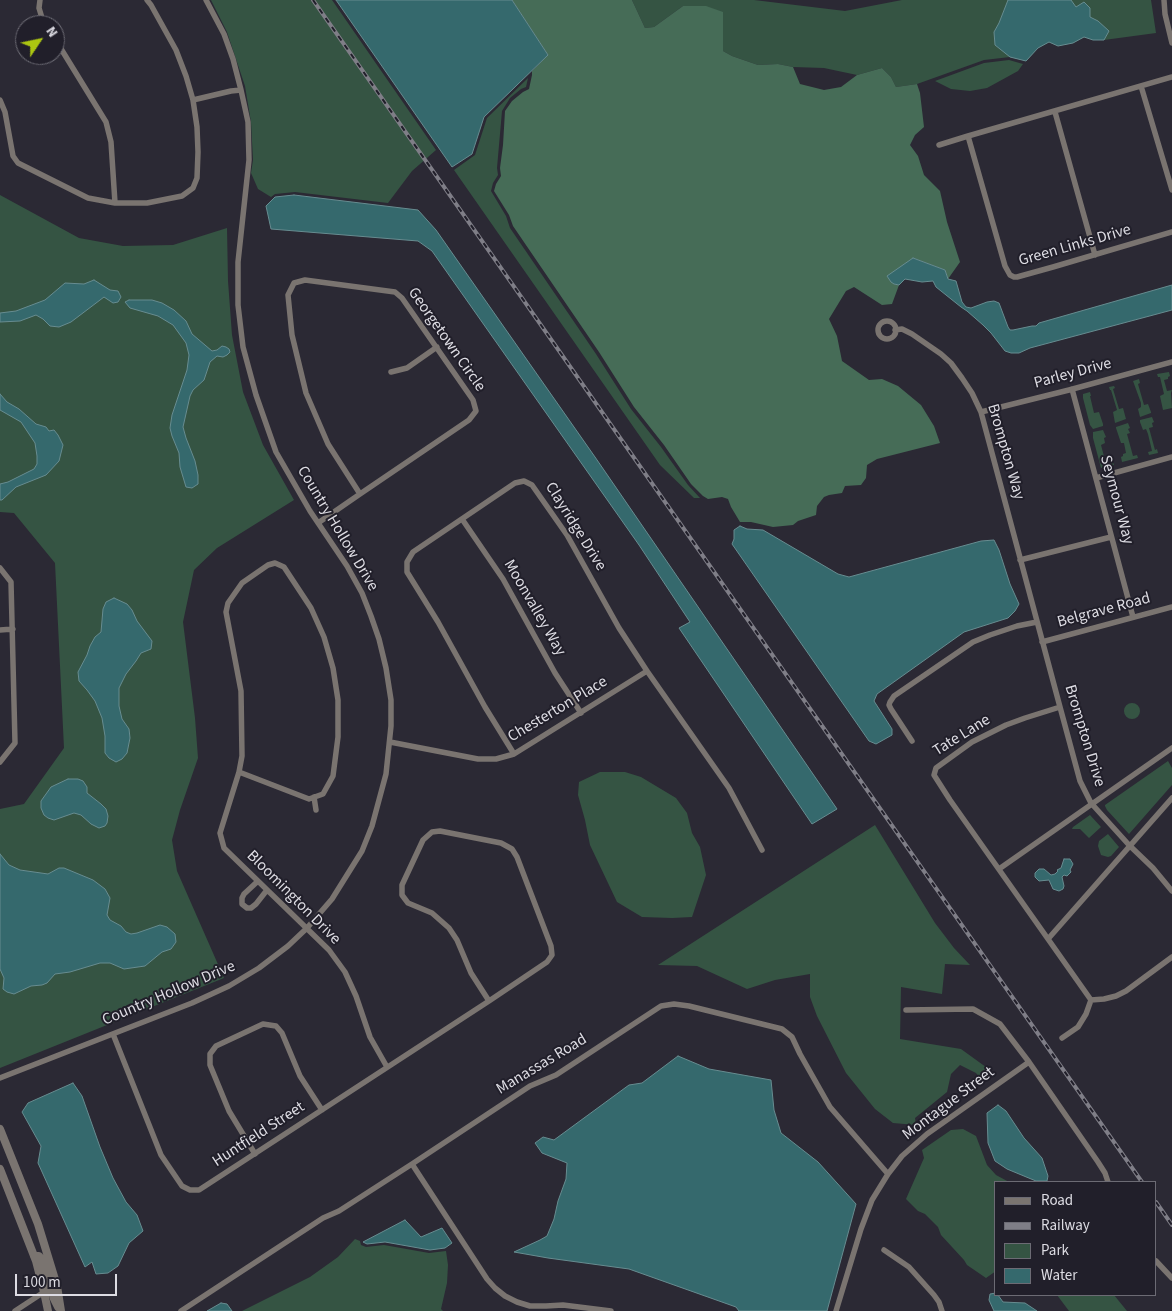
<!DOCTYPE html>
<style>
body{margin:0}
#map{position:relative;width:1172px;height:1311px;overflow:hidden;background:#2b2934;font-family:"Source Sans 3",sans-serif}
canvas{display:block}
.legend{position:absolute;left:994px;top:1181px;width:162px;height:115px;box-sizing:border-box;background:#211f2a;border:1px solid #6c6b74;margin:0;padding:6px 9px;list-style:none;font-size:15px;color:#dddce3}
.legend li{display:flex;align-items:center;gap:10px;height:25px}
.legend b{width:25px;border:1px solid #6c6b74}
.north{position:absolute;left:15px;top:15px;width:50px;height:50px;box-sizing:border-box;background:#211f2a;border:1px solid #6c6b74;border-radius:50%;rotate:56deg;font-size:14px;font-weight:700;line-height:20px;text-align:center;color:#dddce3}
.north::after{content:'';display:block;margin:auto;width:18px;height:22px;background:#acc611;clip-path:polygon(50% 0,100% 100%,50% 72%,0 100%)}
.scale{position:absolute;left:15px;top:1274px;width:102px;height:22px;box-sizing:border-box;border:2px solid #dddce3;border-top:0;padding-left:6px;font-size:15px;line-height:18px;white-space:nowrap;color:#dddce3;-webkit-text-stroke:4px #211f2a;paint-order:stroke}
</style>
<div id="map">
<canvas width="1172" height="1311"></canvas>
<ul class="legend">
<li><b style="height:6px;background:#7a7470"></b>Road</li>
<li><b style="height:6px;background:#7f7e87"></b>Railway</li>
<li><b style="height:14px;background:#355443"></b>Park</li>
<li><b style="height:14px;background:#35696d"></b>Water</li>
</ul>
<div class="north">N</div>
<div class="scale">100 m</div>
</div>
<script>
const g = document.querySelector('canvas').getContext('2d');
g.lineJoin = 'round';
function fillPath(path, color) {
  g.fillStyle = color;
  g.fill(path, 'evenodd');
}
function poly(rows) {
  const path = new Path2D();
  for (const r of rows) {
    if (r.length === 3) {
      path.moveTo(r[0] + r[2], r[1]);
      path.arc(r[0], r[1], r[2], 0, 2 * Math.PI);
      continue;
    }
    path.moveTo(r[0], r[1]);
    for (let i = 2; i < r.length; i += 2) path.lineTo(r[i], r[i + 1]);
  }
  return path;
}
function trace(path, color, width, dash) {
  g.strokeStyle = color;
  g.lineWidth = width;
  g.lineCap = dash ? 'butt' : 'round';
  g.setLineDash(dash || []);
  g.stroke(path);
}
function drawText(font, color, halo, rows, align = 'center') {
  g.font = font + ' "Source Sans 3",sans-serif';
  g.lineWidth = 4;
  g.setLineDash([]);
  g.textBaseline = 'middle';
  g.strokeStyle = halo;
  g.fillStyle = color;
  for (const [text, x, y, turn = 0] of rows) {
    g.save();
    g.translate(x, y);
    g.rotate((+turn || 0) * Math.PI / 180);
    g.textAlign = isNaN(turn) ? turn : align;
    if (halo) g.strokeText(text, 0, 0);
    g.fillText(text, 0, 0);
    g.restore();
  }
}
fillPath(poly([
 [211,0,332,0,436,150,412,171,388,203,295,192,275,194,271,197,258,189,251,173,253,160,251,122,245,86,227,32],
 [632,0,754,0,845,11,902,0,1151,0,1156,33,1104,40,1093,40,1084,37,1073,43,1058,46,1049,42,1038,48,1026,61,1010,57,984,60,917,84,896,87,891,77,882,68,857,75,824,68,793,67,778,64,758,65,732,56,723,51,683,6,654,27,645,28],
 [1009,60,1023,64,1018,71,987,88,970,91,951,89,935,81,984,63],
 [528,78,526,87,521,89,510,98,502,111,497,168,498,175,493,183,491,191,506,216,510,228,596,354,631,409,661,447,688,485,700,498,694,498,660,465,454,170,475,155,487,118],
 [0,195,79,238,123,246,173,245,227,228,228,281,232,335,243,392,263,445,294,500,217,548,194,570,183,622,195,718,198,758,180,810,172,840,177,871,224,978,0,1068,0,809,24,804,64,748,55,563,14,513,0,512],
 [1169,372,1170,376,1168,377,1168,379,1164,380,1167,391,1172,390,1171,393,1172,408,1163,410,1160,396,1164,394,1160,377,1158,377,1157,374],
 [1139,379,1140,383,1138,384,1144,405,1148,404,1151,412,1151,413,1140,417,1138,409,1141,407,1141,403,1133,381],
 [1114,386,1115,388,1113,389,1119,409,1123,408,1126,419,1115,423,1113,412,1117,410,1111,390,1110,390,1109,387],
 [1090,392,1091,396,1090,396,1094,413,1099,412,1103,424,1103,426,1093,429,1090,425,1083,398,1083,394],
 [1152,417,1154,422,1152,423,1153,427,1149,428,1155,450,1157,449,1158,453,1149,455,1148,452,1152,451,1148,434,1146,429,1143,430,1140,422,1140,420],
 [1128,423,1130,428,1128,429,1130,433,1127,434,1133,456,1137,455,1138,458,1122,462,1121,457,1123,456,1123,454,1126,453,1124,443,1121,443,1116,428,1116,427],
 [1103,430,1106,437,1104,438,1105,443,1101,445,1106,464,1113,462,1114,465,1101,468,1093,438,1093,432],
 [1132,711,8],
 [1168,761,1172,768,1172,785,1129,834,1107,810,1105,806,1105,805],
 [600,772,625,772,641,777,676,798,687,813,692,833,700,847,706,875,692,917,672,918,642,917,617,902,590,845,585,820,578,795,579,782],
 [1090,815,1101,827,1089,838,1080,829,1072,829,1073,827],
 [875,825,935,923,954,948,970,965,945,964,942,994,901,987,900,1039,961,1049,990,1070,981,1079,976,1073,960,1065,951,1074,947,1092,915,1118,916,1125,893,1123,875,1109,846,1073,817,1016,810,997,810,974,775,980,747,989,697,966,658,965],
 [1108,834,1119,847,1111,856,1108,857,1101,855,1098,846,1099,841],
 [963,1129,976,1136,987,1165,996,1175,1009,1182,996,1182,996,1271,986,1278,967,1265,964,1260,941,1235,938,1227,925,1214,918,1211,906,1199,924,1158,922,1150,951,1130],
 [355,1239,360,1241,361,1245,366,1247,384,1245,429,1253,446,1251,448,1265,447,1283,441,1309,443,1311,242,1311,310,1277,338,1257],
 [1057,1295,1114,1295,1127,1311,1069,1311]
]), '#355443');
fillPath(poly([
 [512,0,632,0,645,28,654,27,683,6,706,6,723,12,723,51,732,56,758,65,778,64,793,67,800,84,824,90,841,87,857,75,882,68,891,77,896,87,917,84,920,93,924,127,915,135,910,145,918,156,924,175,940,191,947,222,960,262,948,279,945,270,913,258,894,284,899,285,892,304,882,305,854,287,846,291,829,319,837,336,842,361,869,380,882,379,898,386,921,405,934,426,940,443,877,459,867,465,866,478,861,485,845,486,842,493,829,495,824,497,817,506,816,515,798,521,793,525,773,527,751,522,740,522,731,507,728,499,722,497,708,499,703,496,691,484,664,445,634,407,599,352,513,226,509,215,494,191,496,184,501,176,500,168,503,145,505,111,512,101,523,92,529,89,532,75,532,71,548,55]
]), '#466c57');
const water = poly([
 [336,0,512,0,548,55,484,117,472,154,452,167,336,0],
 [1008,0,1071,0,1076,7,1084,2,1090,8,1090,17,1098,21,1109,31,1104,40,1093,40,1084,37,1073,43,1058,46,1049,42,1038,48,1026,61,1010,57,995,45,994,32,999,23,1008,0],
 [294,195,418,210,436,230,595,457,837,809,812,824,679,628,690,622,639,545,432,251,418,241,271,229,266,206,275,197,294,195],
 [913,258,945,270,948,279,956,281,962,302,966,307,971,308,987,302,994,301,999,303,1008,327,1010,330,1013,330,1032,326,1036,326,1039,323,1172,285,1172,310,1030,348,1019,353,1011,353,1005,351,991,333,983,325,967,311,961,307,936,287,933,281,922,282,905,279,899,285,894,284,891,282,887,276,913,258],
 [94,280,110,290,118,291,121,297,118,302,113,303,104,297,71,322,59,327,50,326,43,319,36,315,20,321,0,322,0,313,16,311,45,300,65,283,84,284,94,280],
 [129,300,152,300,162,303,174,310,186,321,192,334,212,351,217,350,222,346,226,347,229,349,230,352,227,355,223,357,217,356,210,362,204,380,193,390,190,396,183,427,186,438,195,461,198,475,198,484,192,488,186,487,180,467,179,453,172,436,170,428,172,415,187,370,189,355,186,343,173,325,158,316,130,308,125,302,129,300],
 [0,394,7,402,19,409,36,424,46,427,49,431,54,430,58,435,63,445,59,461,46,475,16,487,2,500,0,500,0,484,8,482,34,469,37,464,37,456,35,443,21,422,0,410,0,394],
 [740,526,747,529,763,530,838,574,849,577,981,541,994,540,999,550,1010,584,1019,604,1015,611,1008,618,964,632,877,694,874,701,892,729,892,735,876,744,869,741,732,544,734,539,734,530,740,526],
 [114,598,127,604,132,610,137,621,152,641,151,649,141,653,136,661,126,674,119,688,119,706,122,719,129,729,130,738,127,753,122,759,116,762,109,758,105,753,105,736,102,718,95,701,87,690,79,681,78,672,87,655,90,646,95,637,101,632,103,609,106,602,114,598],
 [68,779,78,779,83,781,87,787,87,793,101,804,106,809,108,816,107,823,105,826,99,828,91,824,81,815,74,813,54,820,48,818,44,815,41,808,41,801,51,787,68,779],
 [0,854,9,865,20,870,48,874,59,868,64,868,93,880,105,889,110,898,107,915,110,920,121,926,126,932,131,934,137,933,160,925,167,927,175,934,176,942,171,949,162,952,145,966,124,969,110,963,100,963,70,972,55,974,47,983,42,985,31,986,14,994,7,992,3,989,4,978,0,969,0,854],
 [1064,859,1070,859,1073,864,1070,870,1071,872,1067,876,1064,875,1062,877,1064,886,1063,889,1059,891,1053,889,1049,880,1039,881,1035,877,1035,873,1039,869,1044,869,1051,875,1055,874,1058,871,1057,870,1061,868,1064,859],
 [678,1056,709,1069,771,1080,774,1110,781,1133,818,1162,856,1204,827,1311,739,1311,736,1307,629,1269,548,1258,514,1252,540,1240,547,1236,554,1219,558,1201,566,1179,567,1163,542,1153,535,1143,543,1137,554,1140,629,1085,642,1083,678,1056],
 [73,1083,82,1096,100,1147,113,1178,126,1202,137,1215,143,1231,129,1243,118,1266,108,1273,96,1274,92,1262,85,1267,38,1163,41,1146,22,1112,28,1103,73,1083],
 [998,1105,1006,1111,1024,1138,1042,1158,1048,1176,1047,1181,1036,1181,1007,1169,995,1161,988,1143,987,1113,998,1105],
 [405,1220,421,1237,442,1228,452,1243,445,1248,430,1250,385,1242,367,1244,363,1242,405,1220],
 [996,1293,996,1295,998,1295,1003,1302,1025,1303,1037,1311,994,1311,989,1300,990,1294,996,1293],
 [221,1303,227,1304,232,1311,207,1311,221,1303]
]);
fillPath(water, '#35696d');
trace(water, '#678c90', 1);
trace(poly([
 [40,0,39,8,42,18,47,25],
 [1164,0,1165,14,1172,43],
 [55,39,106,122,111,142,115,203],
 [1172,77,968,136,1005,266,1010,275,1014,277,1017,277,1053,267,1172,232],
 [1141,86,1172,190],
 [0,100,5,112,13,156,18,163,88,198,115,203,147,203,182,196,193,188,197,178,198,152,197,127,193,100,186,76,176,50,151,5,147,0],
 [193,100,231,91,241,90],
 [1055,112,1095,255],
 [939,145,968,136],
 [887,330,9],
 [895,330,902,329,912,334,941,354,951,363,962,378,972,393,981,412,1060,707,1080,781,1091,803,1129,845,1153,868,1172,891],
 [391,372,407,368,437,347],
 [1072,389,1133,617],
 [981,412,1069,390,1172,362],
 [1096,478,1172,457],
 [462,519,503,579,555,673,581,713],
 [318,523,360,494,469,420,476,411,473,400,402,298,395,292,305,280,294,283,288,295,292,335,306,393,328,444,360,494],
 [1020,560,1111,537],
 [0,568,11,582,15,743,0,762],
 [0,630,13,629],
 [1042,642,1172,607],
 [1060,707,1025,718,1006,725,972,742,936,768,934,775,950,800,1048,939,1091,1000],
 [912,741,891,709,889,705,890,702,894,696,973,642,990,635,1017,626,1037,622],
 [390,742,478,759,496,759,514,754,647,671],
 [514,754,485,707,438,622,407,572,407,562,413,552,515,483,524,481,532,485,567,535,619,628,647,671,729,788,762,850],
 [239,772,309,799,323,794,333,776,338,737,338,700,333,668,324,637,311,608,284,567,275,563,268,565,242,583,228,603,226,612,241,691,242,756,239,772,220,833,224,848,329,950,345,972,356,996,370,1037,387,1067],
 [314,797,316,810],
 [440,831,501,843,512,849,517,857,551,946,552,955,547,962,489,1001,471,973,457,940,449,928,432,913,408,903,402,895,402,885,423,840,432,832,440,831],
 [999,869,1172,748],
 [258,881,244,894,242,898,242,904,247,908,251,908,256,904,267,890],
 [1048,939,1172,798],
 [1091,1000,1104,999,1116,996,1126,991,1172,957],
 [906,1010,973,1009,1000,1024,1029,1062,1098,1162,1105,1173,1108,1182],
 [113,1034,161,1155,182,1186,190,1190,199,1190,489,1001],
 [1062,1038,1078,1027,1086,1014,1091,1000],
 [0,1078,192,1003,229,986,259,968,288,946,307,928,332,899,362,851,372,826,386,774,391,726,391,700,386,668,379,639,371,616,362,593,347,566,310,511,276,452,256,395,243,347,238,305,238,262,249,160,248,122,241,90,233,59,224,34,206,0],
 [255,1154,229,1111,210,1065,210,1054,216,1046,263,1024,276,1026,282,1033,300,1076,322,1110],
 [412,1164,487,1279,495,1288,505,1296,517,1302,530,1306,546,1306,563,1305,611,1311],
 [884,1250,909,1267,934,1295,939,1302,942,1311],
 [1156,1261,1172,1278],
 [15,1311,44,1292],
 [181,1311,323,1218,339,1211,412,1164,530,1086,556,1075,661,1006,674,1004,689,1006,782,1029,792,1037,800,1054,830,1107,888,1174],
 [836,1311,861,1229,872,1200,888,1174,902,1156,927,1134,1029,1062]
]), '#7a7470', 5.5);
trace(poly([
 [0,1129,38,1224,57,1286,61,1311],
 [0,1169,36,1261,44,1292,48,1311],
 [34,1256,39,1256,43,1261,54,1299,58,1307]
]), '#7a7470', 8);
const rail = poly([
 [313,0,1142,1182],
 [1156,1202,1172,1225]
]);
trace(rail, '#7f7e87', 4);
trace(rail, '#211f2a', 2, [5.5]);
drawText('16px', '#dddce3', '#211f2a', [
 ["Green Links Drive",1075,246,-16],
 ["Georgetown Circle",446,340,55],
 ["Parley Drive",1073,374,-15],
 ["Brompton Way",1005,452,74],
 ["Seymour Way",1116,500,75],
 ["Clayridge Drive",575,527,58],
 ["Country Hollow Drive",337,529,59],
 ["Moonvalley Way",534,608,60],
 ["Belgrave Road",1104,611,-15],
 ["Chesterton Place",558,710,-31],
 ["Tate Lane",962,736,-32],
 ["Brompton Drive",1084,736,73],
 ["Bloomington Drive",293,898,45],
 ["Country Hollow Drive",169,994,-23],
 ["Manassas Road",542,1065,-31],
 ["Montague Street",949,1104,-37],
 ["Huntfield Street",259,1135,-33]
]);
</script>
